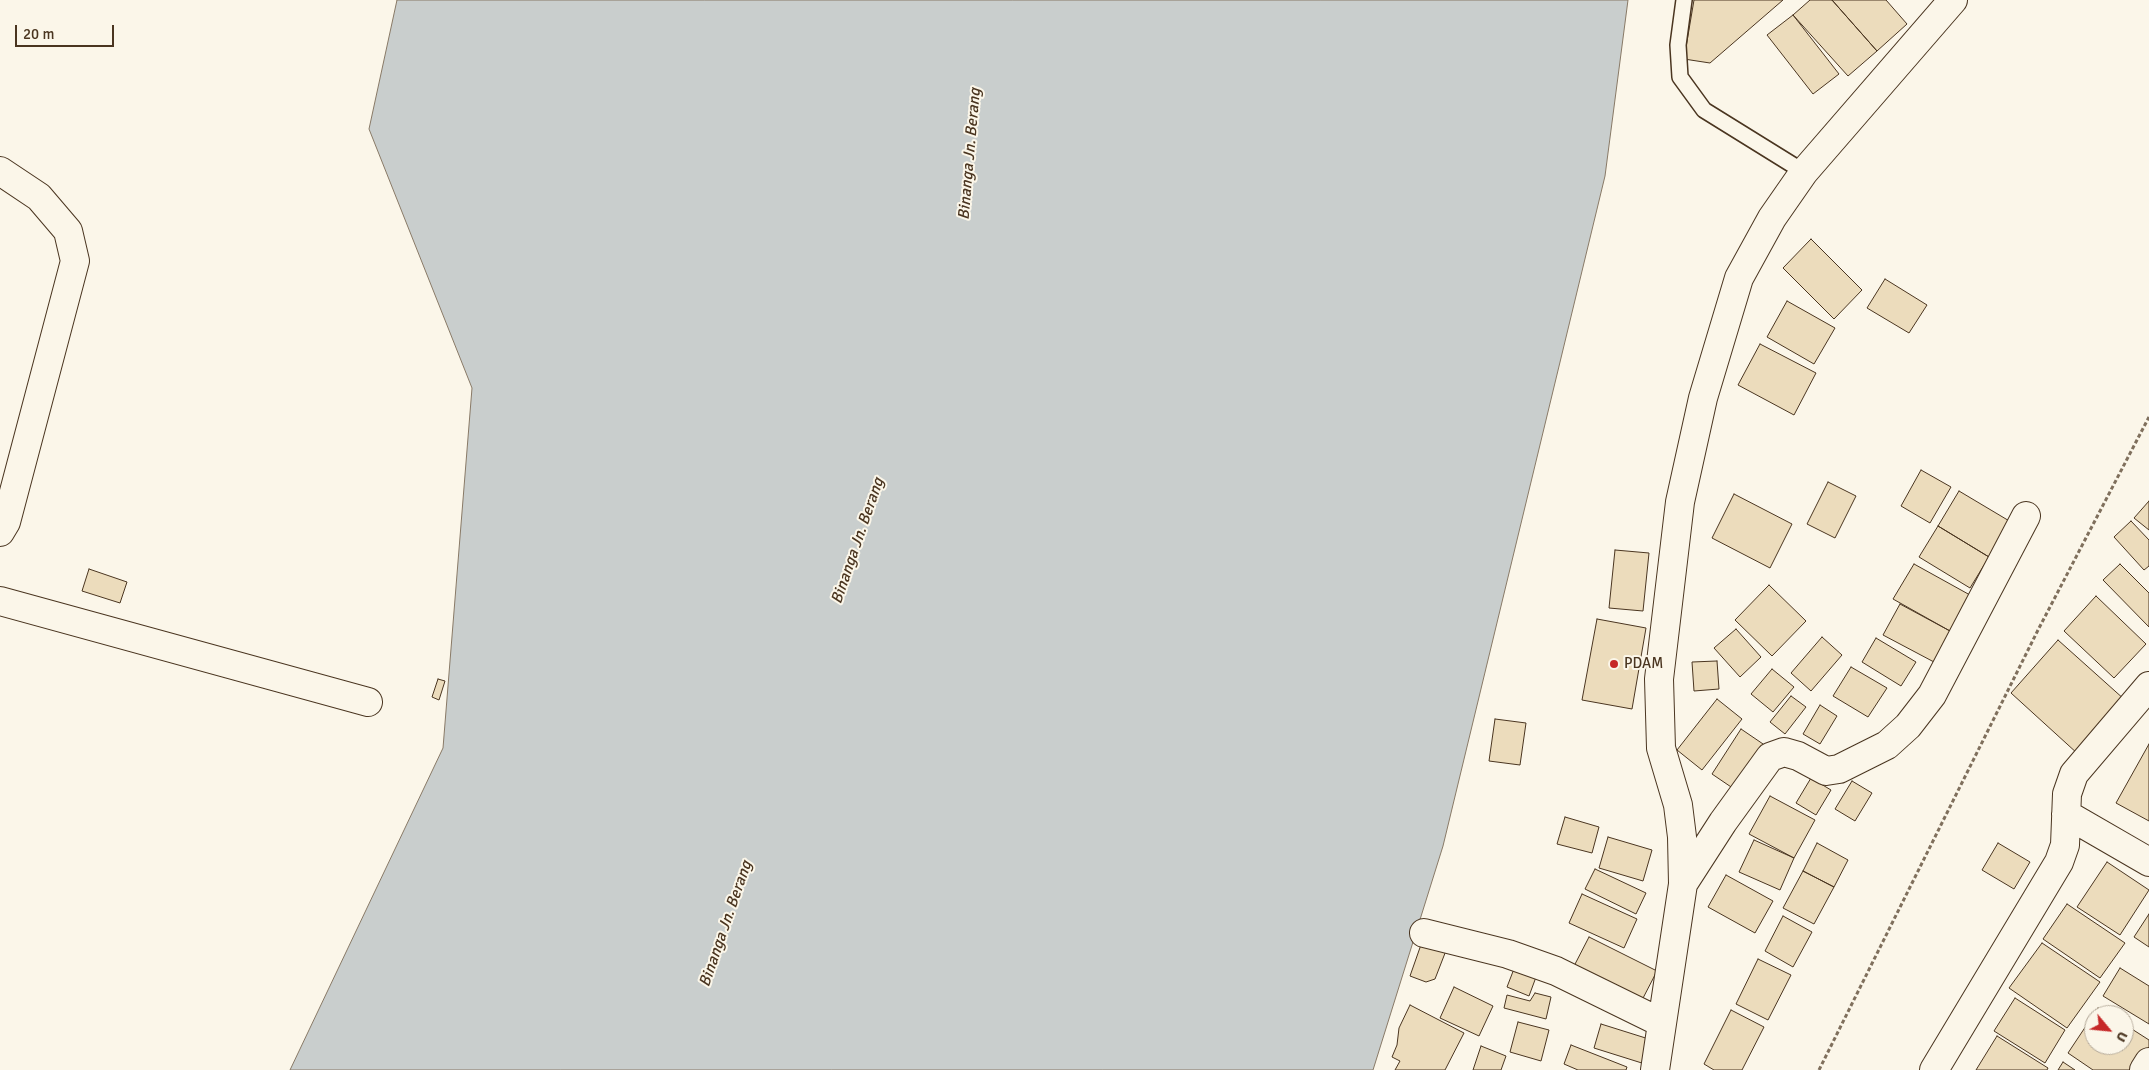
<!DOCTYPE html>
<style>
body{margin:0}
#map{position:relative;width:2149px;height:1070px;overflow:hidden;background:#fbf6e9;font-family:Signika,sans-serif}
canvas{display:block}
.north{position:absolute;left:2084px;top:1005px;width:50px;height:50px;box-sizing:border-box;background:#fbf6e9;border:1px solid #b4a999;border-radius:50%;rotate:118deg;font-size:14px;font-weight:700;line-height:20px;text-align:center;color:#4a3520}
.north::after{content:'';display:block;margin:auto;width:18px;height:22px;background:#c62828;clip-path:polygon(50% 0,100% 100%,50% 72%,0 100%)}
.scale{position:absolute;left:15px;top:25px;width:99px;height:22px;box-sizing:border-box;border:2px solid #4a3520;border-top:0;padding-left:6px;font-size:15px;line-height:18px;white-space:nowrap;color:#4a3520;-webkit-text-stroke:4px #fbf6e9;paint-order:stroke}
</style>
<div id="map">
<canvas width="2149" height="1070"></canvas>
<div class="north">U</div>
<div class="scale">20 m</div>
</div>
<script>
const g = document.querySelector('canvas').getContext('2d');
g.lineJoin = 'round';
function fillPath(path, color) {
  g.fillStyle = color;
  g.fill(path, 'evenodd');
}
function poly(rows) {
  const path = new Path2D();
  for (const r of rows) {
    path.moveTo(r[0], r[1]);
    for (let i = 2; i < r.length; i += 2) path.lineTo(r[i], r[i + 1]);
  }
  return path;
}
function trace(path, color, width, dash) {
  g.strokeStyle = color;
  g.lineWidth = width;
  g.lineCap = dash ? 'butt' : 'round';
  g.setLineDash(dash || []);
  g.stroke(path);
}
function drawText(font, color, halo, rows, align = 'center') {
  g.font = font + ' Signika,sans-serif';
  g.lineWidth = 4;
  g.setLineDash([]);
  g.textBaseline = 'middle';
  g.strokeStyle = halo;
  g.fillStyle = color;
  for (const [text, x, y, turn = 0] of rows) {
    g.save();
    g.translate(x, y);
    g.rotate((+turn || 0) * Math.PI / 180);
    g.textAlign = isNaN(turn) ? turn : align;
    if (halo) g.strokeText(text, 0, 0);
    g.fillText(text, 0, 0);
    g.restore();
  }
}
const water = poly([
 [397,0,1628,0,1605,176,1443,846,1373,1070,290,1070,443,748,472,388,369,129,397,0]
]);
fillPath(water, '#c9cecd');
trace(water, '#887966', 1);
const building = poly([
 [1694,0,1783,0,1710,63,1684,59,1694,0],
 [1810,0,1832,0,1877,51,1848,76,1793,15,1810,0],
 [1832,0,1886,0,1907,24,1877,51,1832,0],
 [1793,15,1839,74,1813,94,1767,35,1793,15],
 [1811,239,1862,290,1834,319,1783,268,1811,239],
 [1885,279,1927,305,1909,333,1867,308,1885,279],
 [1787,301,1835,328,1814,364,1767,337,1787,301],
 [1760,344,1816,373,1794,415,1738,385,1760,344],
 [1921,470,1951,487,1930,523,1901,506,1921,470],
 [1828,482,1856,496,1835,538,1807,524,1828,482],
 [1959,491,2011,522,1989,557,1938,526,1959,491],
 [1734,494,1792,524,1770,568,1712,538,1734,494],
 [2149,501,2149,530,2134,518,2149,501],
 [2131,521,2149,540,2149,566,2144,570,2114,537,2131,521],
 [1938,526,1989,557,1970,588,1919,557,1938,526],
 [1615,550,1649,553,1643,611,1609,608,1615,550],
 [1914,564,1970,595,1950,631,1893,599,1914,564],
 [2120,564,2149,593,2149,627,2103,580,2120,564],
 [89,569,127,582,120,603,82,591,89,569],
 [1769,585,1806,621,1772,656,1735,620,1769,585],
 [2096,596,2146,644,2114,678,2064,631,2096,596],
 [1900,604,1950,631,1934,662,1883,635,1900,604],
 [1597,619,1646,628,1632,709,1582,700,1597,619],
 [1736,629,1761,657,1740,677,1714,648,1736,629],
 [1822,637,1842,655,1811,691,1791,673,1822,637],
 [1876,638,1916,662,1901,686,1862,662,1876,638],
 [2058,640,2125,700,2078,754,2011,693,2058,640],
 [1717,661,1719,689,1694,691,1692,662,1717,661],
 [1851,667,1887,688,1868,717,1833,696,1851,667],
 [1772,669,1794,687,1773,712,1751,694,1772,669],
 [438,679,445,681,439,700,432,697,438,679],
 [1791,696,1806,707,1785,734,1770,722,1791,696],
 [1717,699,1742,719,1702,770,1677,750,1717,699],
 [1820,705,1837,716,1820,744,1803,734,1820,705],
 [1495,719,1526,723,1520,765,1489,761,1495,719],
 [1741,729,1766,746,1737,791,1712,774,1741,729],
 [2149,744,2149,821,2116,803,2149,744],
 [1811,778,1831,790,1816,815,1796,803,1811,778],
 [1852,781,1872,793,1855,821,1835,809,1852,781],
 [1770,796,1815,820,1794,858,1749,834,1770,796],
 [1565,817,1599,827,1592,853,1557,844,1565,817],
 [1608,837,1652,850,1643,881,1599,868,1608,837],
 [1754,840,1794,858,1780,890,1739,872,1754,840],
 [1817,843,1848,860,1834,887,1803,871,1817,843],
 [1998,843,2030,862,2014,889,1982,870,1998,843],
 [2107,862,2149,890,2120,935,2077,907,2107,862],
 [1595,869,1646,893,1636,914,1585,889,1595,869],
 [1803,871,1834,887,1814,924,1783,908,1803,871],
 [1726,875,1773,901,1755,933,1708,907,1726,875],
 [1582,894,1637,919,1624,948,1569,923,1582,894],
 [2067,904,2125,943,2100,978,2043,939,2067,904],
 [2149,914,2149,947,2134,937,2149,914],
 [1783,916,1812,932,1793,967,1765,951,1783,916],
 [1589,937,1657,971,1641,1002,1573,968,1589,937],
 [1423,939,1447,948,1435,979,1426,982,1410,976,1423,939],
 [2042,943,2100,982,2067,1028,2009,988,2042,943],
 [1758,959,1791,975,1768,1020,1736,1004,1758,959],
 [1517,961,1539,969,1529,996,1507,987,1517,961],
 [2120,968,2149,986,2149,1024,2103,996,2120,968],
 [1454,987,1493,1006,1479,1036,1440,1018,1454,987],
 [1535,993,1551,997,1546,1019,1504,1008,1507,995,1530,1001,1535,993],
 [2015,998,2065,1030,2045,1063,1994,1031,2015,998],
 [1410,1005,1464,1033,1445,1070,1395,1070,1400,1061,1392,1057,1397,1045,1399,1028,1410,1005],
 [2098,1008,2110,1015,2094,1015,2094,1045,2124,1045,2124,1024,2149,1040,2149,1048,2136,1070,2093,1070,2068,1053,2098,1008],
 [1731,1010,1764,1027,1742,1070,1714,1070,1704,1064,1731,1010],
 [1518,1022,1549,1030,1541,1061,1510,1052,1518,1022],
 [1601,1024,1652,1040,1645,1064,1594,1048,1601,1024],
 [1997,1036,2048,1068,2047,1070,1976,1070,1997,1036],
 [1571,1045,1627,1067,1626,1070,1578,1070,1564,1064,1571,1045],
 [1481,1046,1506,1056,1501,1070,1473,1070,1481,1046],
 [2063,1062,2075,1070,2058,1070,2063,1062]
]);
fillPath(building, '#ecdcbc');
trace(building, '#4a3520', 1);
const lane = poly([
 [1684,0,1678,45,1680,77,1704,110,1804,172]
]);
const street = poly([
 [0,171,39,197,68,231,75,261,6,522,0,532],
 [0,601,368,702],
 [2066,814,2149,862],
 [1683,884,1723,822,1770,757,1784,752,1798,756,1826,771,1839,769,1887,745,1908,726,1932,695,2026,516],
 [1424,933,1508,954,1556,971,1662,1023],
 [1655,1070,1683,884,1682,837,1678,805,1661,748,1659,679,1680,502,1703,398,1739,278,1772,218,1804,172,1953,0],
 [1934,1070,2059,862,2065,845,2067,794,2074,774,2149,686],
 [2144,1070,2149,1062]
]);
trace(lane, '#4a3520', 18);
trace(street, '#4a3520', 30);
trace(poly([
 [1819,1070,2038,630,2149,417]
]), '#7f6f5c', 3, [4, 2.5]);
trace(lane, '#fbf6e9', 15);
trace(street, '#fbf6e9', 28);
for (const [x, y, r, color] of [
 [1614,664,5,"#c62828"]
]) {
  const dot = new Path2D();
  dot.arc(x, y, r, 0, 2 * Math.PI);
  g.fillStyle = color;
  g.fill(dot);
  trace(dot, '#fbf6e9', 2);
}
drawText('15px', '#4a3520', '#fbf6e9', [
 ["PDAM",1624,664]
], 'left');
drawText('italic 16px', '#4a3520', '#fbf6e9', [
 ["Binanga Jn. Berang",970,154,-85],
 ["Binanga Jn. Berang",858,541,-71],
 ["Binanga Jn. Berang",726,924,-71]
]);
</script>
